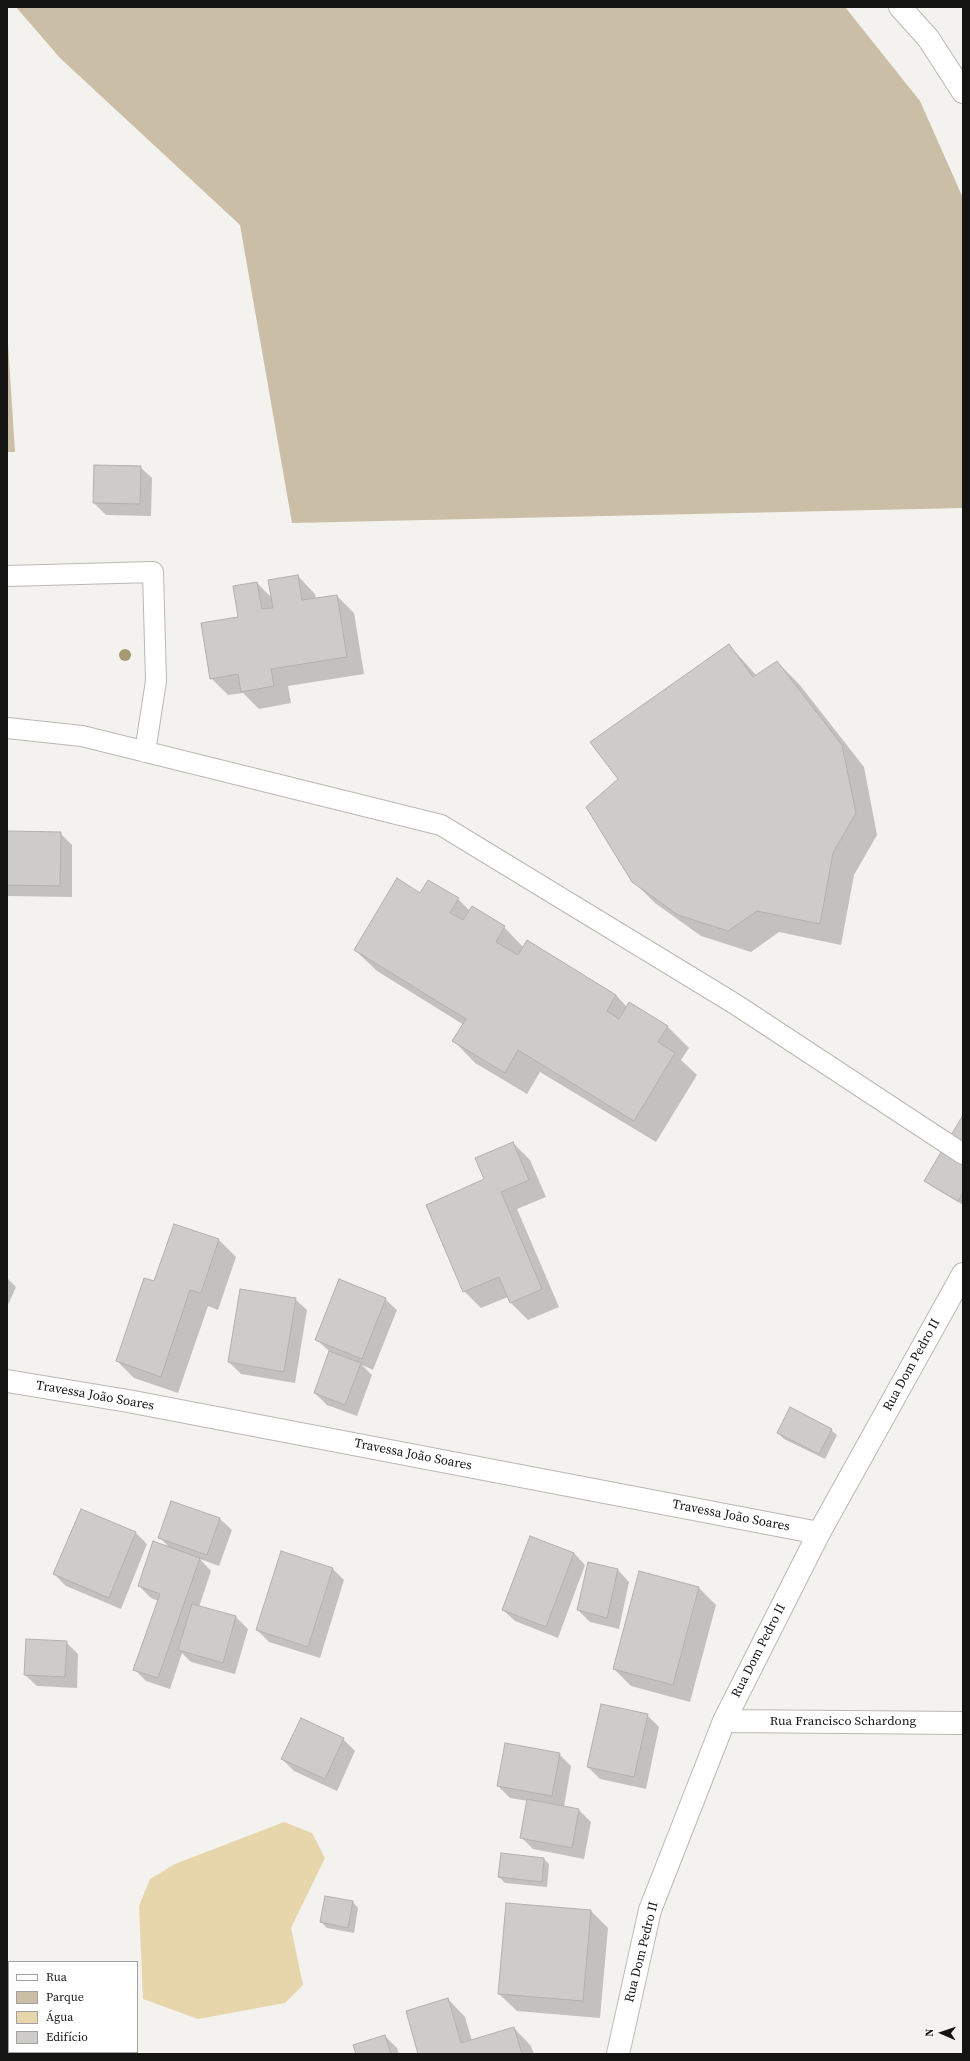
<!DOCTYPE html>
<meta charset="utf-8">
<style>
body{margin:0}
#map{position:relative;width:970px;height:2061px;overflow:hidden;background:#f4f2ee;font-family:"Source Serif 4",serif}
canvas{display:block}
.frame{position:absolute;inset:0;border:8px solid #141413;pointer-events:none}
.legend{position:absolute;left:8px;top:1961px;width:130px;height:92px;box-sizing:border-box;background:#fff;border:1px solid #a1a1a1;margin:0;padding:5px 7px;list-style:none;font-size:12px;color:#141413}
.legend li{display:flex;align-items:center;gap:8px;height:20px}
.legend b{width:20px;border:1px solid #a1a1a1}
.north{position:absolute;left:922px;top:2013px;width:40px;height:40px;-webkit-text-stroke:3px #fff;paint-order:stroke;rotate:272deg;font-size:11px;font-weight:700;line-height:16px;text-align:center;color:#141413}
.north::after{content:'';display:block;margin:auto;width:14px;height:18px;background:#141413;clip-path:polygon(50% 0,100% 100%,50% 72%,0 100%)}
</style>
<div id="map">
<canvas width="970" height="2061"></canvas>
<div class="frame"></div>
<ul class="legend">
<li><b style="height:5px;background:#fff"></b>Rua</li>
<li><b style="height:11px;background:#cabfa6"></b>Parque</li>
<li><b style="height:11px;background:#e7d5ab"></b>Água</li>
<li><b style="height:11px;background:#cdccc8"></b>Edifício</li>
</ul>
<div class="north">N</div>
</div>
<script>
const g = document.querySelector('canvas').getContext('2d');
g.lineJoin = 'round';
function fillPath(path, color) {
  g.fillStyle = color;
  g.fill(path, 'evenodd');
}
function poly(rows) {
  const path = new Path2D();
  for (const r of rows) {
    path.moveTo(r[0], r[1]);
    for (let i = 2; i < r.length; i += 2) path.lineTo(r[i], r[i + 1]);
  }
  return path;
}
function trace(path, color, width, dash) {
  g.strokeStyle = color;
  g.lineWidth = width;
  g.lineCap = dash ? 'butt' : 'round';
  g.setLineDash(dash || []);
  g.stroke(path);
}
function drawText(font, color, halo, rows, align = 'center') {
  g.font = font + ' "Source Serif 4",serif';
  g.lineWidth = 3;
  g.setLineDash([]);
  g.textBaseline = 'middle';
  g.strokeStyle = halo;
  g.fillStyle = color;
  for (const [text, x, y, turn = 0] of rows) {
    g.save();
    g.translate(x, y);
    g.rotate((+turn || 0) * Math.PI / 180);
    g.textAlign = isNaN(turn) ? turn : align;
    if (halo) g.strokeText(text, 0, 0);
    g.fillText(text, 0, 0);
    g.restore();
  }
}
fillPath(poly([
 [16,7,845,7,920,101,963,198,963,508,292,523,240,225,60,58],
 [7,328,15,452,7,452]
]), '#cabfa6');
fillPath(poly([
 [284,1822,312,1833,325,1858,291,1928,303,1985,285,2003,198,2019,143,1999,139,1906,150,1879,175,1864]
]), '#e7d5ab');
fillPath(poly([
 [140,467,152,478,151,516,106,515,94,503],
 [298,576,315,594,316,599,337,596,354,613,364,674,288,686,291,703,259,709,243,693,228,695,211,678,257,583,272,598],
 [729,645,757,676,777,662,799,684,864,767,877,835,854,875,841,945,779,932,751,952,701,936,655,903,633,881,619,779],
 [7,832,60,833,72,845,72,897,7,896],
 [420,894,458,899,470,911,504,927,524,948,528,942,616,995,627,1007,667,1026,689,1048,681,1060,697,1075,656,1142,540,1072,527,1094,475,1063,454,1041,464,1025,377,971,355,950],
 [963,1117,963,1205,931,1186,926,1180],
 [513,1143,530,1160,546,1197,517,1209,559,1307,528,1320,511,1303,508,1297,481,1308,464,1291,485,1180],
 [219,1240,236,1257,218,1310,208,1306,178,1393,134,1378,117,1361],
 [7,1278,16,1287,7,1307],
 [295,1299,307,1310,295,1383,241,1374,229,1362],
 [385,1299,397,1310,373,1370,362,1365,372,1375,357,1416,327,1405,315,1393,330,1352,316,1339],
 [831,1430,837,1435,825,1459,784,1439,778,1433],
 [172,1502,220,1519,232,1530,219,1566,200,1559,211,1571,199,1607,236,1617,248,1629,235,1674,191,1662,182,1653,170,1689,146,1681,134,1669,159,1601,151,1598,139,1586,171,1549,159,1537],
 [136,1533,147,1544,121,1609,66,1586,54,1574],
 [574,1553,585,1565,558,1638,515,1621,503,1610],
 [333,1569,344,1580,320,1658,269,1642,257,1630],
 [618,1570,629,1582,619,1629,590,1622,578,1610],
 [699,1588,716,1605,690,1702,631,1686,614,1669],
 [66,1642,78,1654,77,1688,37,1686,25,1675],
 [647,1715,659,1727,646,1789,600,1779,588,1767],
 [343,1739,355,1751,337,1791,294,1771,282,1759],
 [559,1754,571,1766,564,1807,579,1810,591,1822,584,1859,533,1849,521,1837,528,1801,510,1798,498,1786],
 [544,1859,549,1864,547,1887,505,1883,499,1877],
 [353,1902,358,1908,354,1933,327,1928,321,1922],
 [591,1911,608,1928,600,2018,517,2011,499,1994],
 [7,1969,9,1976,9,2049,7,2049],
 [448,1999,465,2017,472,2041,514,2028,531,2046,534,2054,419,2054],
 [385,2036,397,2048,399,2054,357,2054]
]), '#0003');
const building = poly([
 [94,465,141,466,140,504,93,503,94,465],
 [298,575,302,600,337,595,347,657,271,669,274,686,241,692,238,674,210,679,201,623,238,617,233,586,257,582,262,609,273,608,268,580,298,575],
 [729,644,753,677,777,661,842,745,856,813,833,853,820,924,757,911,728,931,678,915,632,882,586,807,618,779,590,742,729,644],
 [7,831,61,832,60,886,7,885,7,831],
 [397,878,420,893,428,880,459,898,450,913,463,920,472,906,505,926,496,942,518,955,527,940,616,995,607,1011,619,1019,629,1002,668,1026,658,1042,675,1053,634,1121,518,1050,505,1073,452,1041,466,1019,354,950,397,878],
 [963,1115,963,1193,958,1201,924,1181,963,1115],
 [513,1142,529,1180,501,1192,542,1289,510,1303,499,1277,463,1292,426,1205,484,1179,475,1158,513,1142],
 [174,1224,219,1239,201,1293,190,1290,161,1377,116,1361,144,1278,154,1281,174,1224],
 [339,1279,386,1298,362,1359,315,1340,339,1279],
 [240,1289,296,1298,284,1372,228,1362,240,1289],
 [329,1351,361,1363,345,1405,314,1393,329,1351],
 [790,1407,832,1429,819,1454,777,1433,790,1407],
 [171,1501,220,1518,207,1555,158,1538,171,1501],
 [81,1509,136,1532,109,1598,53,1574,81,1509],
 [530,1536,574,1553,546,1627,502,1610,530,1536],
 [153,1541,200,1558,158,1678,133,1670,160,1594,138,1586,153,1541],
 [281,1551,333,1568,308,1647,256,1630,281,1551],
 [588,1562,618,1569,607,1618,577,1610,588,1562],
 [639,1571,699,1587,673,1685,613,1669,639,1571],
 [192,1604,236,1616,223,1663,178,1650,192,1604],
 [26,1639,67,1641,65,1677,24,1675,26,1639],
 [601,1704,648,1714,634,1777,587,1767,601,1704],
 [301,1718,344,1738,325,1779,281,1759,301,1718],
 [505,1743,560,1753,552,1796,497,1786,505,1743],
 [527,1799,579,1809,572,1848,520,1838,527,1799],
 [501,1853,544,1858,542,1882,498,1877,501,1853],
 [325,1896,353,1901,348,1928,320,1922,325,1896],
 [506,1903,591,1910,583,2001,498,1994,506,1903],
 [7,1982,9,1982,9,2034,7,2034,7,1982],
 [448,1998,461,2043,514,2027,522,2054,418,2054,406,2011,448,1998],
 [385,2035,391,2054,356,2054,353,2045,385,2035]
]);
fillPath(building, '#cdccc8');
trace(building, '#b1b0ac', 1);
const service = poly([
 [7,576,153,572,156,681,145,752],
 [7,728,82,736,441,825,735,1004,963,1154]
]);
const minor = poly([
 [7,1381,128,1401,819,1533]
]);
const tertiary = poly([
 [900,7,928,38,963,92],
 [724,1721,963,1723],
 [618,2054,650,1910,724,1721,819,1533,963,1274]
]);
trace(service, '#b9b8b4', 22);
trace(minor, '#b9b8b4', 24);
trace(tertiary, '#b9b8b4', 24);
trace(service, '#fff', 20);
trace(minor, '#fff', 22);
trace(tertiary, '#fff', 22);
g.fillStyle = '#a89a70';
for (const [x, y] of [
 [125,655]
]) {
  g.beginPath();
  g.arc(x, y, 6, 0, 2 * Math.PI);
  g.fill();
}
drawText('13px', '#141413', '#fff', [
 ["Rua Dom Pedro II",912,1365,-61],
 ["Travessa João Soares",95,1396,10],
 ["Travessa João Soares",413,1455,11],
 ["Travessa João Soares",731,1516,11],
 ["Rua Dom Pedro II",759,1651,-63],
 ["Rua Francisco Schardong",843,1722],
 ["Rua Dom Pedro II",642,1952,-76]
]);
</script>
